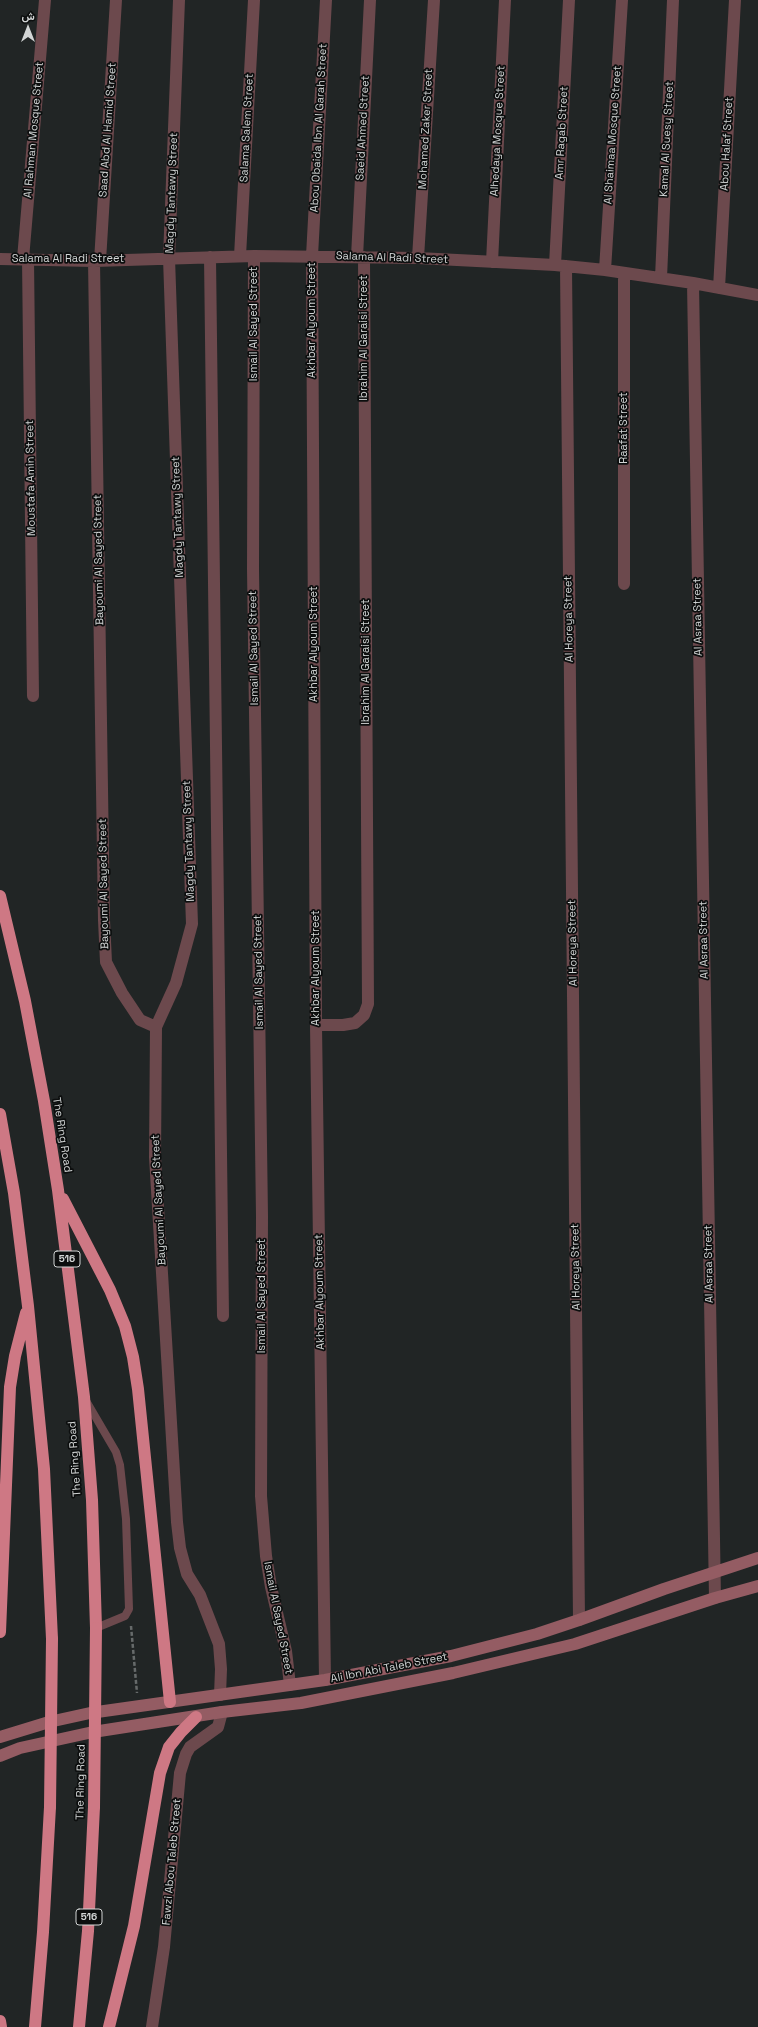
<!DOCTYPE html>
<meta charset="utf-8">
<style>
body{margin:0}
#map{position:relative;width:758px;height:2027px;overflow:hidden;background:#212525;font-family:"Space Grotesk",Vazirmatn,sans-serif}
canvas{display:block}
.north{position:absolute;left:8px;top:8px;width:40px;height:40px;-webkit-text-stroke:3px #0c0e0e;paint-order:stroke;rotate:0deg;font-size:11px;font-weight:700;line-height:16px;text-align:center;color:#d2d5d5}
.north::after{content:'';display:block;margin:auto;width:14px;height:18px;background:#d2d5d5;clip-path:polygon(50% 0,100% 100%,50% 72%,0 100%)}
</style>
<div id="map">
<canvas width="758" height="2027"></canvas>
<div class="north">ش</div>
</div>
<script>
const g = document.querySelector('canvas').getContext('2d');
g.lineJoin = 'round';
function poly(rows) {
  const path = new Path2D();
  for (const r of rows) {
    path.moveTo(r[0], r[1]);
    for (let i = 2; i < r.length; i += 2) path.lineTo(r[i], r[i + 1]);
  }
  return path;
}
function trace(path, color, width, dash) {
  g.strokeStyle = color;
  g.lineWidth = width;
  g.lineCap = dash ? 'butt' : 'round';
  g.setLineDash(dash || []);
  g.stroke(path);
}
function drawText(font, color, halo, rows, align = 'center') {
  g.font = font + ' "Space Grotesk",sans-serif';
  g.lineWidth = 3.5;
  g.setLineDash([]);
  g.textBaseline = 'middle';
  g.strokeStyle = halo;
  g.fillStyle = color;
  for (const [text, x, y, turn = 0] of rows) {
    g.save();
    g.translate(x, y);
    g.rotate((+turn || 0) * Math.PI / 180);
    g.textAlign = isNaN(turn) ? turn : align;
    if (halo) g.strokeText(text, 0, 0);
    g.fillText(text, 0, 0);
    g.restore();
  }
}
trace(poly([
 [131,1626,137,1693]
]), '#666a6a', 2.5, [4, 2]);
trace(poly([
 [85,1399,116,1452,120,1465,126,1519,129,1609,125,1616,96,1628]
]), '#6c494d', 8);
trace(poly([
 [240,256,254,0],
 [254,256,253,569,262,1216,261,1496,266,1556,271,1587,286,1651,290,1685],
 [210,257,223,1316],
 [357,257,370,0],
 [418,258,434,0],
 [0,259,94,261,254,256,418,258,555,265,605,270,693,283,758,295],
 [23,259,45,0],
 [28,259,33,696],
 [94,261,104,920,106,962,122,993,140,1020,156,1027,155,1157,177,1522,180,1548,187,1574,200,1595,219,1644,221,1669,220,1695],
 [100,261,116,0],
 [492,262,505,0],
 [555,265,569,0],
 [566,266,579,1620],
 [605,270,622,0],
 [624,273,624,584],
 [661,278,673,0],
 [693,283,715,1598],
 [719,288,735,0],
 [316,1025,343,1025,355,1023,364,1015,368,1004,364,257],
 [156,1027,176,983,192,924,169,258,179,0],
 [325,1680,316,1025,312,256,326,0],
 [152,2027,164,1947,180,1773,186,1754,190,1747,218,1727,222,1712]
]), '#6c494d', 12);
trace(poly([
 [0,1737,49,1722,90,1713,325,1680,451,1656,537,1634,579,1620,664,1589,758,1558],
 [0,1756,20,1748,93,1732,222,1712,301,1703,453,1673,575,1644,715,1598,758,1586]
]), '#945c63', 12);
trace(poly([
 [0,896,25,1001,44,1101,58,1190,84,1397,92,1500,96,1628],
 [0,1114,14,1193,28,1306,44,1469,52,1639],
 [63,1199,110,1290,125,1326,133,1357,138,1389,170,1702],
 [0,1632,10,1387,15,1356,26,1313],
 [0,2021,1,2027],
 [35,2027,43,1932,50,1807],
 [79,2027,88,1931,94,1807],
 [109,2027,134,1926,160,1773,169,1747,181,1732,196,1717]
]), '#ce7884', 12);
trace(poly([
 [50,1807,52,1639],
 [94,1807,96,1628]
]), '#ce7884', 12);
for (const [x, y, w] of [
 [67,1259,26],
 [89,1917,26]
]) {
  const box = new Path2D();
  box.roundRect(x - w / 2, y - 8, w, 16, 3);
  g.fillStyle = '#0c0e0e';
  g.fill(box);
  trace(box, '#d2d5d5', 1);
}
drawText('bold 10px', '#d2d5d5', null, [
 ["516",67,1259],
 ["516",89,1917]
]);
drawText('11px', '#d2d5d5', '#0c0e0e', [
 ["Salama Salem Street",247,128,-87],
 ["Abou Obaida Ibn Al Garah Street",319,128,-87],
 ["Saeid Ahmed Street",363,128,-87],
 ["Mohamed Zaker Street",426,129,-87],
 ["Al Rahman Mosque Street",34,130,-85],
 ["Saad Abd Al Hamid Street",108,130,-86],
 ["Alhedaya Mosque Street",498,131,-87],
 ["Amr Ragab Street",562,133,-87],
 ["Al Shaimaa Mosque Street",613,135,-86],
 ["Kamal Al Suesy Street",667,139,-87],
 ["Abou Halaf Street",727,144,-87],
 ["Magdy Tantawy Street",172,193,-88],
 ["Salama Al Radi Street",392,258,2],
 ["Salama Al Radi Street",68,259],
 ["Akhbar Alyoum Street",312,320,-90],
 ["Ismail Al Sayed Street",254,324,-90],
 ["Ibrahim Al Garaisi Street",364,338,-90],
 ["Raafat Street",624,428,-90],
 ["Moustafa Amin Street",31,478,-91],
 ["Magdy Tantawy Street",178,517,-92],
 ["Bayoumi Al Sayed Street",99,560,-91],
 ["Al Asraa Street",698,617,-91],
 ["Al Horeya Street",569,619,-91],
 ["Akhbar Alyoum Street",314,644,-90],
 ["Ismail Al Sayed Street",254,648,-91],
 ["Ibrahim Al Garaisi Street",366,662,-90],
 ["Magdy Tantawy Street",189,841,-92],
 ["Bayoumi Al Sayed Street",104,884,-91],
 ["Al Asraa Street",704,940,-91],
 ["Al Horeya Street",573,943,-91],
 ["Akhbar Alyoum Street",316,968,-90],
 ["Ismail Al Sayed Street",259,972,-91],
 ["The Ring Road",62,1135,81],
 ["Bayoumi Al Sayed Street",159,1200,-93],
 ["Al Asraa Street",709,1264,-91],
 ["Al Horeya Street",576,1267,-91],
 ["Akhbar Alyoum Street",320,1292,-91],
 ["Ismail Al Sayed Street",262,1296,-90],
 ["The Ring Road",75,1459,-94],
 ["Ismail Al Sayed Street",278,1618,79],
 ["Ali Ibn Abi Taleb Street",389,1668,-11],
 ["The Ring Road",81,1782,-89],
 ["Fawzi Abou Taleb Street",172,1862,-85]
]);
</script>
